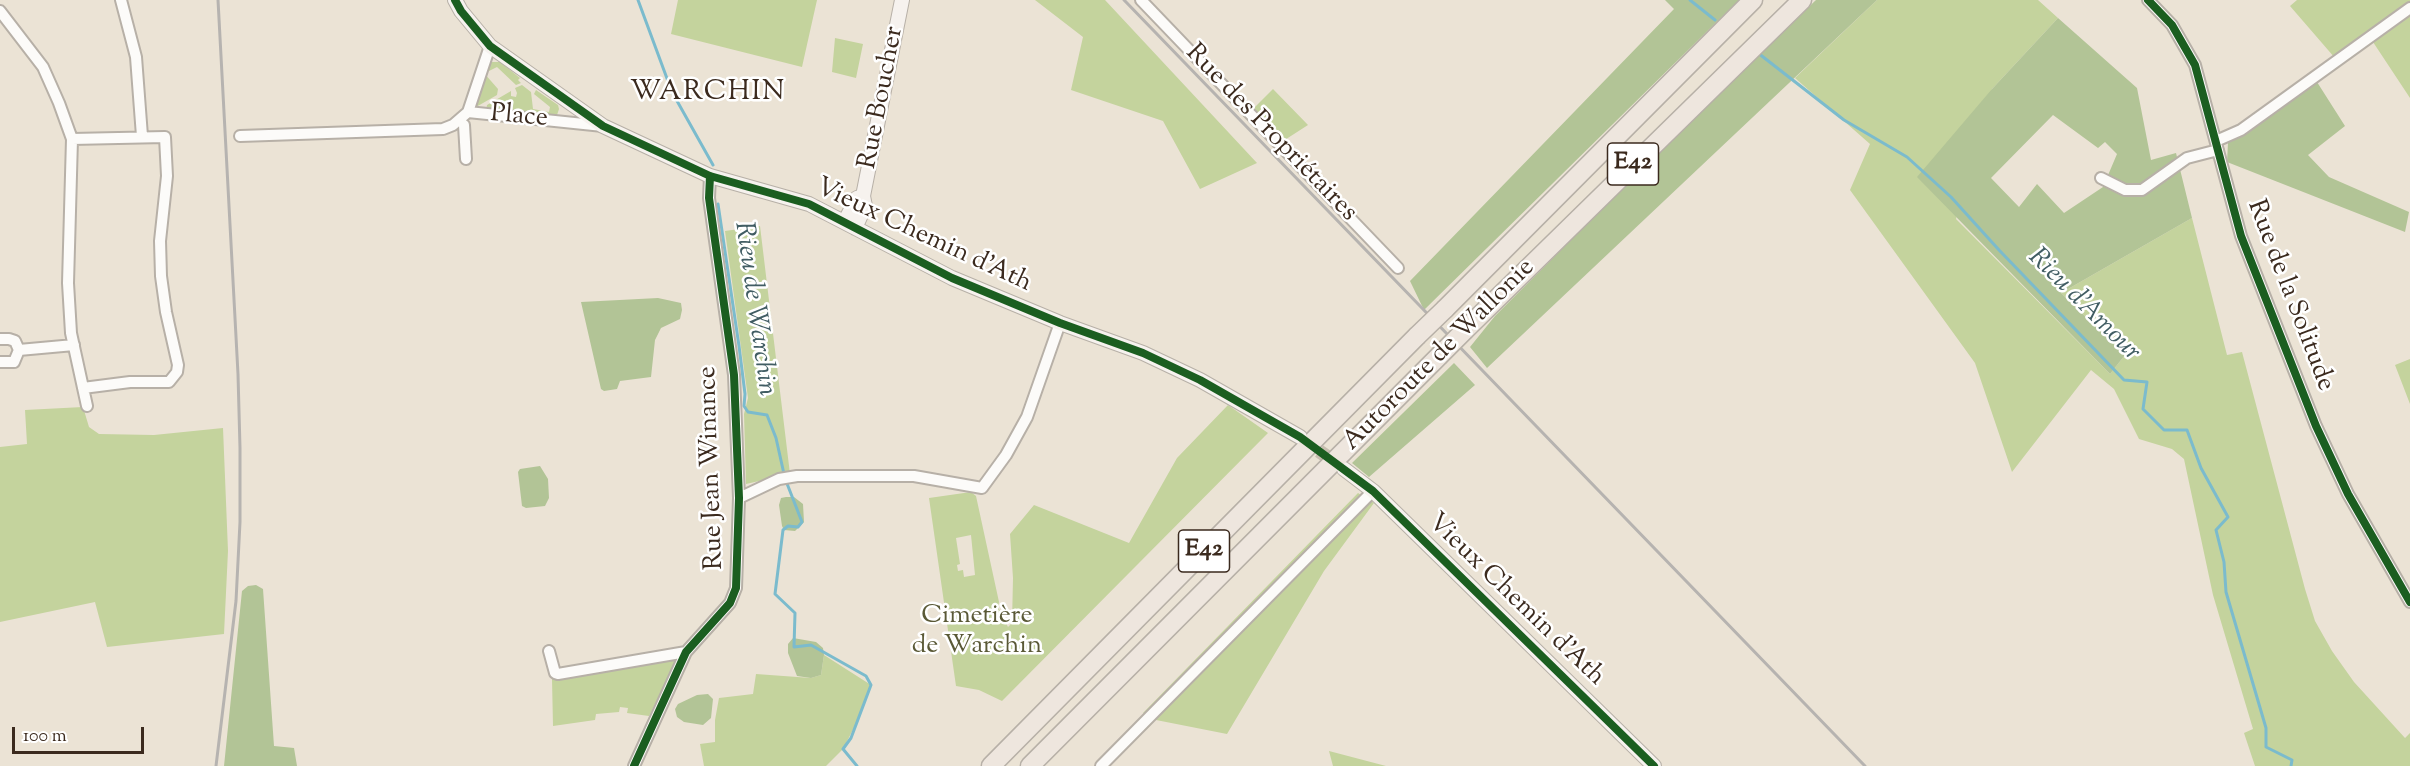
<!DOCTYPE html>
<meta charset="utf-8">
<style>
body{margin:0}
#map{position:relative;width:2410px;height:766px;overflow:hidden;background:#ebe3d5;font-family:"Sorts Mill Goudy",serif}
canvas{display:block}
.scale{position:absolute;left:12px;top:727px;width:132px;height:27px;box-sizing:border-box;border:3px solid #3b2a1e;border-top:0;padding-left:8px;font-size:18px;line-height:21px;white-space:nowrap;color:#3b2a1e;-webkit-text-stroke:4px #fff;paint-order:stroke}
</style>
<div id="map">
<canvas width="2410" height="766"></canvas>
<div class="scale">100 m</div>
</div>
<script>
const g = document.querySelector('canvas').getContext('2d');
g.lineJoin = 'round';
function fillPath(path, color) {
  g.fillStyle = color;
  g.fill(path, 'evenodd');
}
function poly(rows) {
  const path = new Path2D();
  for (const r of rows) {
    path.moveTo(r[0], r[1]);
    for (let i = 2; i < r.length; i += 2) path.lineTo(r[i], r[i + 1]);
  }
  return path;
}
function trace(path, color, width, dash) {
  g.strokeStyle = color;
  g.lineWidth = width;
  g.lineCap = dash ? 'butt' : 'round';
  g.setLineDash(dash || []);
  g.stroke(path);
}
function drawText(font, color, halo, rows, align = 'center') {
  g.font = font + ' "Sorts Mill Goudy",serif';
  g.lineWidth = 5;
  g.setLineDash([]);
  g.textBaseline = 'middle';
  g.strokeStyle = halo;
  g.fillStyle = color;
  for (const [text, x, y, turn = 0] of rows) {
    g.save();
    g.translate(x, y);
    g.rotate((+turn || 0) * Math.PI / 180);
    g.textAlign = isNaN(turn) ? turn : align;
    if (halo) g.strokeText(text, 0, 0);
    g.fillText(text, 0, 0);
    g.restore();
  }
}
fillPath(poly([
 [678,0,817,0,802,67,671,34],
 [1035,0,1105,0,1257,163,1200,189,1163,121,1071,90,1083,37],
 [1877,0,2038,0,2058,18,1992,89,1956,219,2110,374,2125,355,2061,293,2192,218,2227,355,2242,352,2305,589,2315,621,2332,651,2354,682,2405,738,2410,733,2410,766,2255,766,2244,733,2253,729,2213,595,2184,459,2172,449,2139,439,2114,389,2091,370,2012,472,1975,363,1850,190,1870,144,1795,78],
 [2297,0,2410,0,2410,98,2373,42,2341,65,2290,6],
 [835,38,863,44,856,78,832,72],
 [491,62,500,62,520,78,518,80,521,83,516,85,497,67,489,71,486,69],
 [484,73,498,89,497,95,476,107,475,104],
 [522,85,531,92,533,109,549,112,550,107,534,94,536,90,558,105,559,109,557,115,552,117,486,111,487,105,511,91,511,96,516,97,517,93,515,88],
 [1273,89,1308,125,1280,143,1246,116],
 [760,226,790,474,746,484,744,414,748,398,725,231],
 [2410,359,2410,404,2395,365],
 [1228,405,1268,433,1002,701,979,690,956,686,929,498,971,492,976,496,999,602,998,607,1008,627,1012,623,1013,578,1010,534,1034,505,1129,543,1177,458],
 [971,535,975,575,964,577,963,570,958,571,957,565,960,564,956,538],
 [83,407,89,427,99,434,154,435,223,428,228,551,224,634,107,647,95,602,0,622,0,447,27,444,25,410],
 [1358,493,1374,503,1324,571,1227,734,1156,720,1143,713],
 [824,655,871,685,860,716,843,749,826,766,704,766,700,744,715,742,715,720,719,698,753,694,756,674,811,678,821,675],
 [678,658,649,716,627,713,628,708,620,707,619,712,596,714,595,720,553,726,552,679],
 [1329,751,1386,766,1333,766]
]), '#c4d39d');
fillPath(poly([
 [1665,0,1739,0,1424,310,1410,281,1674,9],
 [1816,0,1877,0,1487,368,1470,347,1495,316,1666,145],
 [2058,18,2137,88,2151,160,2176,153,2192,218,2061,293,2125,355,2110,374,1917,177,1992,89],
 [2053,115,2098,148,2105,142,2117,154,2103,187,2064,213,2037,184,2019,207,1991,178],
 [2317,82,2345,126,2308,155,2329,177,2409,212,2405,232,2227,162,2228,143],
 [658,298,681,303,682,310,680,319,661,328,655,340,651,377,620,381,617,389,604,391,601,389,581,302],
 [1454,363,1475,385,1369,477,1352,463],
 [540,466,548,479,549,498,545,506,526,508,522,506,518,472,520,469],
 [786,497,794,497,803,504,804,522,795,531,784,530,782,526,779,505,781,498],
 [256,585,263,589,274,746,294,748,297,766,224,766,242,591,248,586],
 [793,638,816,642,823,648,824,655,821,675,811,678,797,676,788,653,788,644],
 [708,694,713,699,711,718,703,725,684,722,677,717,675,709,678,704,697,695]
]), '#b2c496');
trace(poly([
 [638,0,672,92,713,165],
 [1690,0,1715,20],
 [1758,53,1844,120,1907,157,1951,197,1999,250,2124,380,2147,382,2143,409,2164,430,2187,430,2201,468,2228,517,2216,530,2224,562,2226,592,2266,728,2266,747,2292,760,2291,766],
 [718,204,739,346,745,394,744,406,748,412,767,415,776,438,784,474],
 [786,481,802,522,798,527,788,526,783,530,775,594,795,613,794,647,811,645,866,676,871,685,851,738,843,749,857,766]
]), '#7bbbcd', 3);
trace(poly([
 [1302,439,1340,466]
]), '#c8beb0', 14, [14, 7]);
const street = poly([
 [121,0,136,57,142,136],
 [1141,0,1398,268],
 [2148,0,2172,25,2195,65,2241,236,2316,426,2348,494,2410,602],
 [0,11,43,67,59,103,72,139,68,283,71,333,87,406],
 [490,46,468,112,603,126],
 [464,125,466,159],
 [240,136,443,129,453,125,468,112],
 [72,139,165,137,167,176,160,241,161,276,166,312,178,365,177,372,169,382,130,382,83,388],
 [2216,141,2241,130,2410,8],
 [2101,178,2125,190,2142,190,2187,158,2218,150],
 [0,339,9,339,15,341,19,350,14,362,0,362],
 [19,350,74,345],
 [739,498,779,479,797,476,914,476,982,488,1006,455,1027,417,1060,323],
 [549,651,555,673,558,674,686,652],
 [634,766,686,652,730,603,736,588,739,498,734,375,709,198,710,176],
 [1101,766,1373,491]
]);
const secondary = poly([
 [455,0,461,11,490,46,603,126,710,176,809,204,952,278,1060,323,1143,353,1200,380,1300,437],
 [845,221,857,198,863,196],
 [855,228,865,206,863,196,902,0],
 [1344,469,1373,491,1654,766]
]);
const highway = poly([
 [1445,309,1753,0],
 [1465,330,1802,0],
 [991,766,1417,336],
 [1030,766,1439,356]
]);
trace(street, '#b7b0a7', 14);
trace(secondary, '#b7b0a7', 16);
trace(highway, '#b7b0a7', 21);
trace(street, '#fcfbf9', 10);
trace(secondary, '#f6f2ee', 14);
trace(highway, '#eee6de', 18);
trace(poly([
 [1124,0,1865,766],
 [216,766,236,601,240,522,240,448,238,374,218,0]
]), '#b6b3b0', 3);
const highwayBridge = poly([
 [1417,336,1445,309],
 [1439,356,1465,330]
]);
trace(highwayBridge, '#b7b0a7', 21, []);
trace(highwayBridge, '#eee6de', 18);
trace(poly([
 [455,0,461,11,490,46,603,126,710,176,809,204,952,278,1060,323,1143,353,1200,380,1300,437,1373,491,1654,766],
 [2148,0,2172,25,2195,65,2241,236,2316,426,2348,494,2410,602],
 [634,766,686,652,730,603,736,588,739,498,734,375,709,198,710,176]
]), '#1b5e20', 8);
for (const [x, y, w] of [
 [1633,164,51],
 [1204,551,51]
]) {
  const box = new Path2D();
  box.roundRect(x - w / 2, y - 21, w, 42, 4.5);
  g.fillStyle = '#fff';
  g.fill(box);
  trace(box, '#3b2a1e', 1.5);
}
drawText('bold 24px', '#3b2a1e', null, [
 ["E42",1633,164],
 ["E42",1204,551]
]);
drawText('26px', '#3b2a1e', '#fff', [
 ["Rue Boucher",883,98,-79],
 ["Place",519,118,5],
 ["Rue des Propriétaires",1270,134,46],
 ["Vieux Chemin d'Ath",923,237,25],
 ["Rue de la Solitude",2289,296,69],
 ["Autoroute de Wallonie",1440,356,-45],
 ["Rue Jean Winance",713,468,-92],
 ["Vieux Chemin d'Ath",1515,601,44]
]);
drawText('26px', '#5a5936', '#fff', [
 ["Cimetière",977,618],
 ["de Warchin",977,648]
]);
drawText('italic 27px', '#415d63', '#fff', [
 ["Rieu d'Amour",2083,306,45],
 ["Rieu de Warchin",753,309,82]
]);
g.letterSpacing = '1.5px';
drawText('28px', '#3b2a1e', '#fff', [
 ["WARCHIN",708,94]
]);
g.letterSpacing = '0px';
</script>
